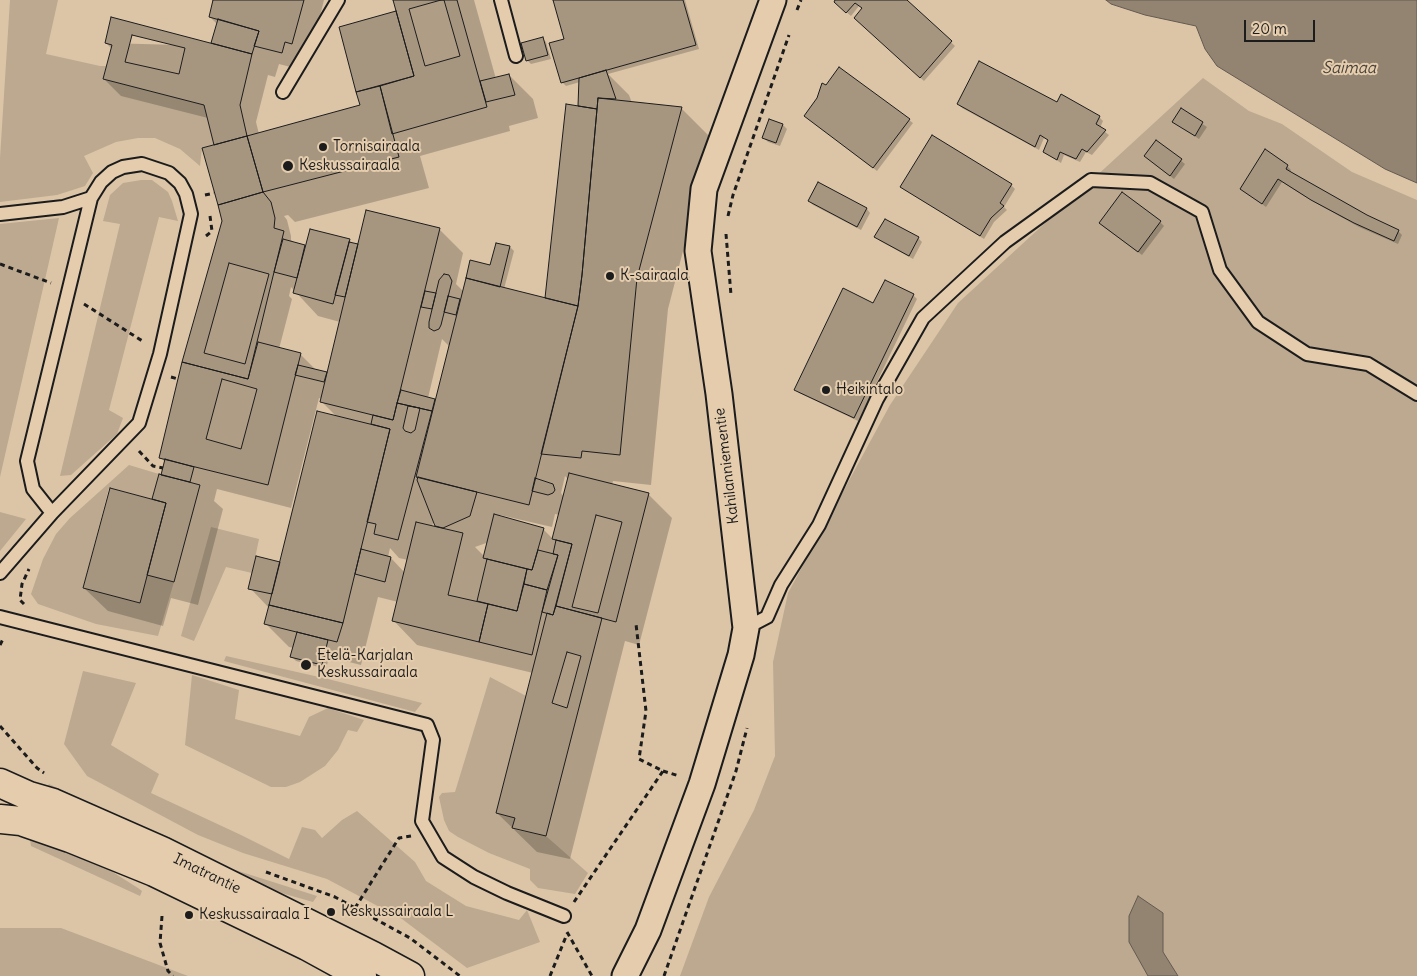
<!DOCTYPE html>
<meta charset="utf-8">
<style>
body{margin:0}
#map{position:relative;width:1417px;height:976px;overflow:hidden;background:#dcc5a7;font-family:Delius,sans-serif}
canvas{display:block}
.scale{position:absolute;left:1244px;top:20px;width:71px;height:22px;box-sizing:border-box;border:2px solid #1c1c1c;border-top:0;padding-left:6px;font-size:15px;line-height:18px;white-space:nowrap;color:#1c1c1c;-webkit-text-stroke:4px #e4ccad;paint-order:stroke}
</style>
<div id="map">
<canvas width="1417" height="976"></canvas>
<div class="scale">20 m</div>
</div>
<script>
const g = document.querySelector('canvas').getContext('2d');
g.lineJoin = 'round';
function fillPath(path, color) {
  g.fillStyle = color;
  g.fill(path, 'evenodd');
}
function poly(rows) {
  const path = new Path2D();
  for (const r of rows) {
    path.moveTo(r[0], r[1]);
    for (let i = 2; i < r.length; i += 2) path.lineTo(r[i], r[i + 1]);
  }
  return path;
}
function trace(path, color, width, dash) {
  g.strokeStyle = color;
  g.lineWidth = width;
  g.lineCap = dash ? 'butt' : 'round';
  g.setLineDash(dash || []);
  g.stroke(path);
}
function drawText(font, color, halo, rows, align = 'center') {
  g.font = font + ' Delius,sans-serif';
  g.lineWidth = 4;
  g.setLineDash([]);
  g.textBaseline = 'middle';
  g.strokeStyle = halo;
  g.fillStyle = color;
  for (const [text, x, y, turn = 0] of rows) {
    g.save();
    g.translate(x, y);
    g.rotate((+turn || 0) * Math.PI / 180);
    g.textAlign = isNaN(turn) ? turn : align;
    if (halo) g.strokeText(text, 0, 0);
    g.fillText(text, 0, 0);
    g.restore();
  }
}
fillPath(poly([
 [10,0,58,0,46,54,100,66,106,66,103,79,204,105,214,145,202,148,200,166,180,149,155,138,138,138,116,142,84,156,93,173,85,186,57,195,0,202,0,158],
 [1203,78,1249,111,1282,124,1352,172,1417,200,1417,976,680,976,709,897,754,810,775,756,773,662,788,593,890,405,958,303],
 [141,180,152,180,168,192,172,201,178,221,159,217,109,410,123,418,117,434,71,475,60,476,120,224,103,221,110,195,123,183],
 [59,218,0,477,0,224],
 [129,465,159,474,152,499,109,488,83,588,139,603,147,575,174,582,158,636,96,624,38,604,31,594,43,559,56,534,70,518],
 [0,512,26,519,0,551],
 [211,527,259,539,252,573,226,567,194,641,181,636],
 [226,656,328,679,422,703,415,712,224,661],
 [83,671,136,683,111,745,159,774,151,793,241,835,289,859,302,827,315,830,322,838,342,820,357,811,415,862,426,881,466,906,519,920,527,910,540,942,467,968,402,919,327,879,243,853,198,835,87,776,64,744],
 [192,675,239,690,235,719,300,736,309,717,328,708,364,720,357,732,348,730,338,750,325,766,300,782,286,787,271,787,185,745],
 [490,677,526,696,496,813,515,818,512,829,546,836,588,873,575,894,538,888,530,880,530,869,489,853,458,837,449,831,444,820,439,797,442,793,455,792],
 [49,784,229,868,317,896,313,902,260,887,47,787],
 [29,834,84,854,138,888,142,891,140,896,31,846],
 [0,928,61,928,188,976,0,976]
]), '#bca990');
const water = poly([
 [1106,0,1417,0,1417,183,1385,169,1217,66,1205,49,1196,26,1145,15,1111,4,1106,0],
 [1138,896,1163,913,1163,952,1178,976,1148,976,1129,942,1129,916,1138,896]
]);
fillPath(water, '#938472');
trace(water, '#635a50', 1);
fillPath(poly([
 [215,0,324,0,309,60,298,69,279,64,275,77,268,75,256,122,259,134,362,106,340,28,397,11,394,0,474,0,496,79,509,75,533,99,538,118,509,126,510,131,420,156,429,188,295,222,288,215,284,216,287,220,291,236,291,240,294,243,306,246,349,240,353,244,359,246,439,229,463,253,456,284,463,291,491,267,510,247,514,251,504,289,546,300,579,107,580,82,566,86,562,82,566,40,555,0,685,0,699,49,608,74,629,95,632,103,681,108,712,139,668,309,651,485,613,481,612,485,648,494,672,518,639,645,625,641,570,859,537,852,497,813,533,673,417,645,394,621,398,602,378,597,361,665,329,657,326,669,296,661,292,657,294,648,289,647,266,624,270,609,250,588,280,563,337,417,321,401,322,399,319,398,291,508,217,489,214,501,223,509,198,605,171,598,163,626,108,611,84,588,153,501,160,476,162,476,166,463,160,457,223,221,216,146,208,118,121,96,104,79,112,49,106,43,216,46,213,43,218,25,210,17],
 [291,287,318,316,340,322,328,374,317,371,300,354,279,349,292,299,289,296],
 [442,339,449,346,436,400,428,398],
 [565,476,569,480,564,497,561,493],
 [555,514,560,515,553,539,543,529,499,517,500,515,552,527],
 [434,519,437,528,432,527],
 [489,542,485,557,475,547],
 [390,548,399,558,408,560,405,573,391,558,388,557],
 [837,0,905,0,955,46,924,81,855,18,863,9,859,6,851,16,839,6],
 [542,38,546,42,551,59,531,64,527,60],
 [958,104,1058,104,1099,117,1103,121,1100,128,1109,135,1092,155,1086,152,1080,162,1064,155,1061,163,1044,152,1049,141,1044,138,1039,150,962,108],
 [1181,110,1207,127,1199,139,1174,122],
 [805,116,909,120,913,123,877,171],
 [770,121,783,125,787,129,780,146,768,142,764,138],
 [1157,141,1185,164,1174,179,1145,156],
 [1287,166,1291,170,1290,172,1367,216,1398,231,1402,235,1398,244,1359,227,1316,203,1282,182,1266,207,1242,189],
 [819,184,867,209,870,213,861,230,813,205,809,201],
 [1011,185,1015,189,1004,207,1007,210,994,222,984,239,902,187],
 [1160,222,1164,226,1142,255,1104,227],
 [876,237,918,238,922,242,913,259,880,241],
 [913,295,917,299,858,421,799,393,796,389,874,305]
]), '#0003');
const building = poly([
 [213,0,304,0,292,44,285,42,282,53,254,46,259,31,209,17,213,0],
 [393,0,457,0,487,107,392,134,380,86,414,76,393,0],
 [441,0,444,0,460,56,425,66,409,9,441,0],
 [553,0,683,0,696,45,561,83,549,43,564,39,553,0],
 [835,0,907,0,952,41,920,78,854,18,862,8,855,3,846,13,834,2,835,0],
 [396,11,414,76,356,92,339,27,396,11],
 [111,17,252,54,240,105,247,136,214,145,204,105,103,79,112,45,105,43,111,17],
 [218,19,259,31,252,54,211,43,218,19],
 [132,35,185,48,179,74,125,62,132,35],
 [543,37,548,55,526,61,521,43,543,37],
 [979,61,1057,102,1061,94,1100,116,1096,124,1106,130,1087,152,1082,149,1076,159,1060,152,1057,160,1043,152,1048,140,1040,135,1035,147,957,104,979,61],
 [839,67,910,119,873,168,804,116,817,98,822,83,826,85,839,67],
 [606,70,616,99,598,98,597,109,578,106,579,78,606,70],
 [509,74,515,95,486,102,480,81,509,74],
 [380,86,399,157,263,192,247,136,360,105,356,92,380,86],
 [598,98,682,107,637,278,620,455,582,451,581,458,541,454,578,306,582,275,598,98],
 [566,104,597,109,582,275,578,306,545,298,566,104],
 [1181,108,1203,122,1195,136,1172,122,1181,108],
 [769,119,783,124,776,143,762,138,769,119],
 [932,135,1012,184,1000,203,1004,206,991,218,980,236,900,187,932,135],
 [247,136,263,192,218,205,202,148,247,136],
 [1156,140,1182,159,1170,176,1144,156,1156,140],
 [1265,149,1288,165,1286,169,1291,172,1367,215,1399,230,1394,241,1354,223,1311,200,1278,179,1262,204,1240,189,1265,149],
 [818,182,867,208,857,227,808,201,818,182],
 [263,192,271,202,275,218,274,228,284,231,248,379,182,362,222,221,218,205,263,192],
 [1122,192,1161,221,1138,252,1099,223,1122,192],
 [366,210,440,228,393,420,320,402,366,210],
 [885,219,919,237,909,256,874,237,885,219],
 [310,229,350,239,333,304,293,293,310,229],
 [283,239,305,245,297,278,274,272,283,239],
 [349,242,358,244,345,297,335,295,349,242],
 [496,243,510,246,500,287,466,278,470,260,490,265,496,243],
 [229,263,269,274,245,364,204,353,229,263],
 [444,274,449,275,452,281,441,325,439,329,434,331,429,328,429,322,439,280,444,274],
 [466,278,578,306,529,505,416,477,466,278],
 [885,280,914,294,854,418,794,390,843,288,873,303,885,280],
 [425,291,436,293,432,309,421,307,425,291],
 [448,296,460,299,456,315,444,312,448,296],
 [258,342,301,353,268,485,159,458,182,362,248,379,258,342],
 [298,365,327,372,324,382,295,375,298,365],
 [222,379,257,389,241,449,206,439,222,379],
 [401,390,435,399,432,411,397,403,401,390],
 [397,403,432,411,398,540,374,534,376,524,367,522,390,429,371,424,373,415,393,420,397,403],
 [408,406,420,408,415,430,411,433,405,431,403,428,408,406],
 [317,411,390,429,343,623,269,605,317,411],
 [165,459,194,467,190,482,161,475,165,459],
 [569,473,649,493,616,622,556,606,572,544,552,539,569,473],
 [159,474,200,485,174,582,147,575,166,503,152,499,159,474],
 [418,477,477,492,470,516,443,528,435,526,417,480,418,477],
 [535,478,553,484,555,490,553,493,548,495,532,491,535,478],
 [110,488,166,503,140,603,83,588,110,488],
 [494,514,544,528,532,570,483,558,494,514],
 [596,515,622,522,598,613,572,607,596,515],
 [416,522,463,533,448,595,488,604,479,642,392,621,416,522],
 [556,540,572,544,553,615,542,612,558,555,553,554,556,540],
 [361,549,391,557,385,582,355,574,361,549],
 [538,550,558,555,547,590,524,584,527,569,532,570,538,550],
 [256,556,280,562,272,594,248,589,256,556],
 [487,559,527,569,517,611,477,601,487,559],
 [524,584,547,590,532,655,479,642,488,604,517,611,524,584],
 [269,605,343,623,337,642,264,624,269,605],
 [556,606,602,618,546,836,512,828,515,818,496,813,547,613,553,615,556,606],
 [297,632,328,640,322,665,290,657,297,632],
 [567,652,581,656,567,708,552,703,567,652]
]);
fillPath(building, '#a69680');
trace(building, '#1c1c1c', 1);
const lane = poly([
 [501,0,516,56],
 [283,92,338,0],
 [0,214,63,207,91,198,101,182,112,172,123,167,142,164,169,173,180,183,186,194,191,214,160,354,139,423,52,513,0,573],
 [52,513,33,489,27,461,91,198],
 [0,617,427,725,433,740,422,821,443,857,474,877,507,893,564,916],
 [746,628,767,617,781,585,819,525,877,399,923,318,1005,242,1091,180,1150,183,1202,212,1220,270,1258,322,1307,354,1368,364,1417,394]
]);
const street = poly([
 [625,976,648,930,702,784,741,655,746,628,719,394,698,251,704,189,773,0]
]);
const secondary = poly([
 [0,783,29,796,53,803,162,851,373,956,410,976],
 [0,819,21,821,70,838,154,872,307,946,362,976]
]);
trace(lane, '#1c1c1c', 16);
trace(street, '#1c1c1c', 29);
trace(secondary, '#1c1c1c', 31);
trace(poly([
 [797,10,801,0],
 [205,195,214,193],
 [728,216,733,195,789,35],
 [726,234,731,295],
 [206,236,212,231,210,216],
 [0,264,51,283],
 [84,304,144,342],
 [171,377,178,379],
 [139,451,153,466,163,468],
 [24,604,20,600,22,584,29,569],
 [0,645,4,637],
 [0,726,37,768,44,773],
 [663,771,679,776],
 [266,872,335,897,410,938,460,976],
 [574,902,663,771,639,759,646,711,636,624],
 [355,908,399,838,411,836],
 [162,916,160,943,168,971,173,976],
 [567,932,592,976],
 [550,976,567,934],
 [664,976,736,771,747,728]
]), '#1c1c1c', 3, [5, 4]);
trace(lane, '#e4ccad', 12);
trace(street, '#e4ccad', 25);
trace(secondary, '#e4ccad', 28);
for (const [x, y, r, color] of [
 [323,147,5,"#1c1c1c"],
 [288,166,6,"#1c1c1c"],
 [610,276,5,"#1c1c1c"],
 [826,390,5,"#1c1c1c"],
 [306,665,6,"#1c1c1c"],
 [331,912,5,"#1c1c1c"],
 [189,915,5,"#1c1c1c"]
]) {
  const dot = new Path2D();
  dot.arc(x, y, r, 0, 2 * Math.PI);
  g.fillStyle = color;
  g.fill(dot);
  trace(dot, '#e4ccad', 2);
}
drawText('15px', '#1c1c1c', '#e4ccad', [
 ["Tornisairaala",333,147],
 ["Keskussairaala",299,166],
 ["K-sairaala",620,276],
 ["Heikintalo",836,390],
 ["Etelä-Karjalan",317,656],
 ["Keskussairaala",317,673],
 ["Keskussairaala L",341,912],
 ["Keskussairaala I",199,915]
], 'left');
drawText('15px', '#1c1c1c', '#e4ccad', [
 ["Kahilanniementie",727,466,-97],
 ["Imatrantie",207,874,26]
]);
drawText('italic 16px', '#46403a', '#e4ccad', [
 ["Saimaa",1349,68]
]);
</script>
